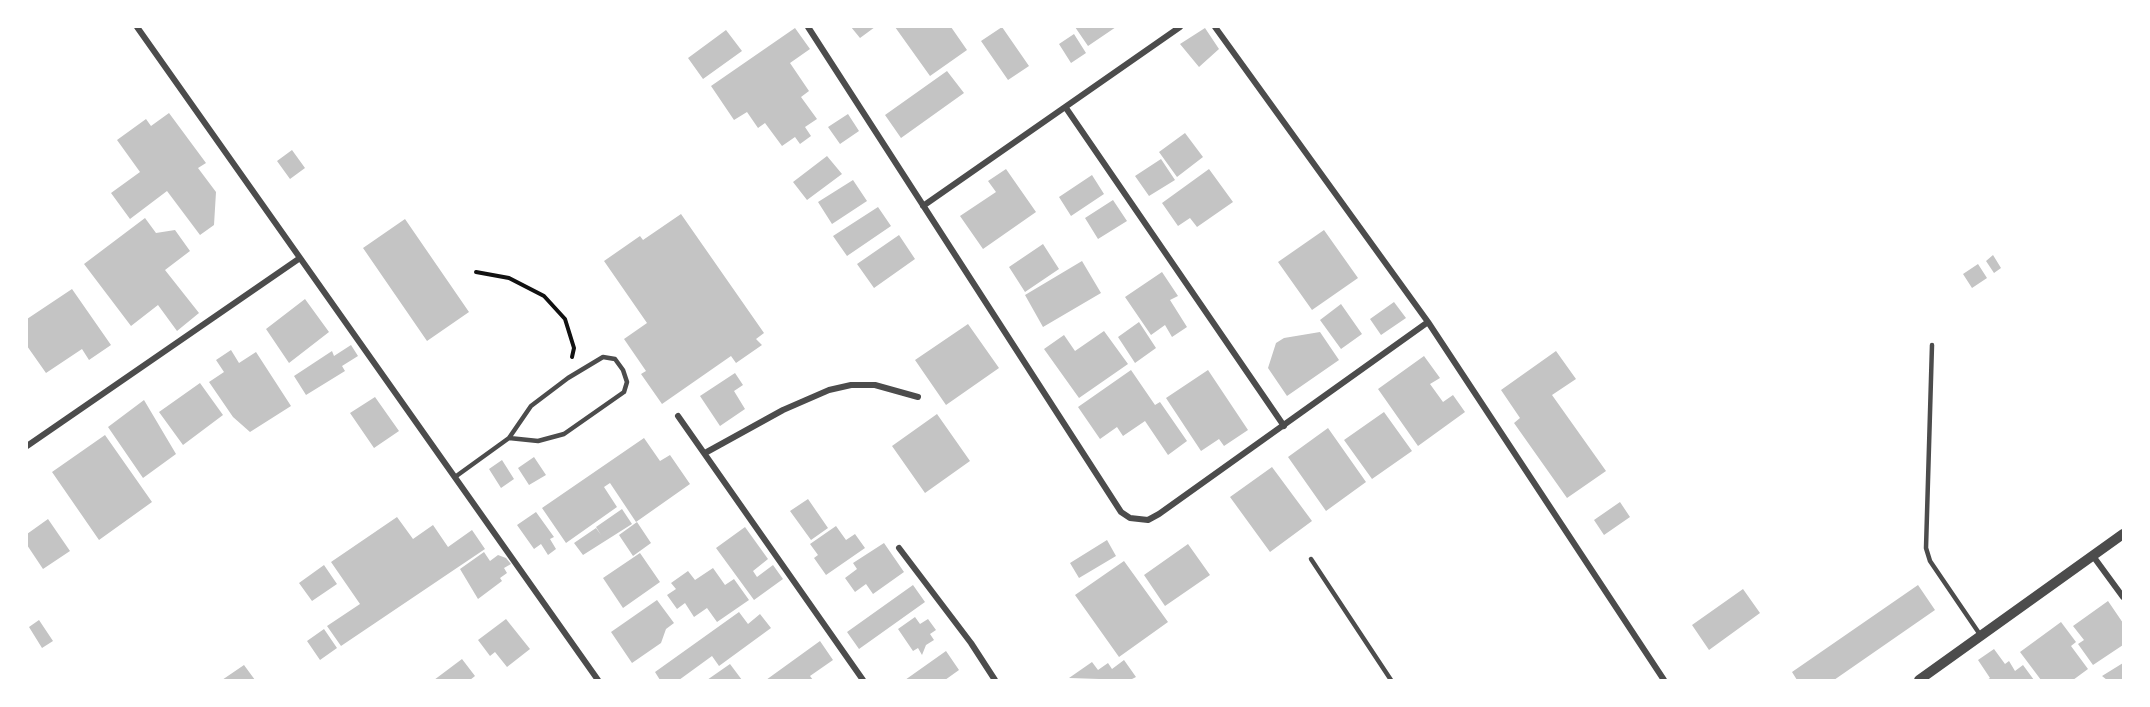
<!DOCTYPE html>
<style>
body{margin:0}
#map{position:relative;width:2150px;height:707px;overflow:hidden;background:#fff;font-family:"Space Grotesk",sans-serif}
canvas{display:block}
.frame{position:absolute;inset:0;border:28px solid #fff;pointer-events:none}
</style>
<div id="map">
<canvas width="2150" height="707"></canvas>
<div class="frame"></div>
</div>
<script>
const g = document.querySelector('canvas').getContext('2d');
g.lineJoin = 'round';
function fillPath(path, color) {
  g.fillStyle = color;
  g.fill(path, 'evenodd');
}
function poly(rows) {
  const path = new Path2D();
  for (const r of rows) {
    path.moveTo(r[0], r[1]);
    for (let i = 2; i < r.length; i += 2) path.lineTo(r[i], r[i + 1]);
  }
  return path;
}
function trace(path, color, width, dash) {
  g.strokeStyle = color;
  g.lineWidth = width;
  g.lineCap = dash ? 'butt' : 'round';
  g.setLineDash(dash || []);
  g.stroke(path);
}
fillPath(poly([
 [851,27,875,27,860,38],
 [895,27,951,27,967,50,930,76],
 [1002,27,1029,66,1008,80,981,41],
 [1075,27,1116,27,1088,46],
 [795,28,810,49,790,63,809,91,801,97,817,119,805,127,811,136,800,144,795,137,782,146,765,123,758,128,747,112,734,120,711,86],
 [1205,28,1219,49,1199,67,1180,44],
 [726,30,742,51,703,79,688,58],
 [1074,34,1086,53,1071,63,1059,44],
 [947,71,964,93,901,138,885,115],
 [169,113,206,163,198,168,216,192,214,225,200,235,167,191,130,219,111,193,140,172,117,140,146,119,151,126],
 [848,114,859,131,840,144,828,127],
 [1185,133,1203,157,1177,177,1159,152],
 [292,150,305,168,290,179,277,161],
 [827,156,842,174,807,200,793,182],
 [1161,159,1175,180,1149,196,1135,176],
 [1006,169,1036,212,983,249,960,216,996,192,988,181],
 [1209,169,1233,202,1197,227,1190,218,1178,226,1162,203],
 [1092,175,1104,194,1071,216,1059,197],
 [853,180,867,201,832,224,818,202],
 [1113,200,1127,221,1098,239,1085,218],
 [878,207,891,226,847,256,833,236],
 [681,214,764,333,756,339,762,345,736,363,731,356,662,404,641,374,646,371,624,339,647,323,604,261,640,236,643,240],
 [145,218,156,233,175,230,190,251,165,270,199,313,177,331,158,305,131,326,84,264],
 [405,219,469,312,427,341,363,248],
 [1324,230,1358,278,1312,310,1278,262],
 [899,235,915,259,874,288,857,264],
 [1043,244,1059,269,1025,292,1009,267],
 [1993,255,2001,268,1994,273,1986,261],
 [1082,261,1101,293,1043,327,1025,295],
 [1978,264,1987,278,1972,288,1963,274],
 [1162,272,1178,296,1170,300,1187,327,1172,337,1165,325,1151,335,1125,297],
 [72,289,111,345,89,360,82,349,46,373,27,346,27,319],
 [305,299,329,332,289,363,266,329],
 [1394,302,1406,318,1381,335,1370,319],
 [1341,304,1362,334,1341,349,1320,320],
 [1139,322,1156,348,1135,363,1118,337],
 [968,324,999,368,946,405,915,360],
 [1104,331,1128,364,1079,398,1044,349,1064,335,1075,351],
 [1320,332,1339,360,1287,396,1268,368,1276,343,1284,338],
 [351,345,358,356,342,366,345,371,306,395,294,376,332,351,334,356],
 [231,350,239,363,256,352,291,406,250,432,233,417,209,382,224,372,216,360],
 [1556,351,1576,379,1552,395,1606,471,1567,498,1514,423,1520,418,1501,390],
 [1424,356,1440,378,1430,384,1443,402,1453,395,1465,412,1418,446,1378,389],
 [1131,370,1155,405,1160,402,1187,441,1168,455,1145,421,1123,436,1117,427,1100,439,1078,407],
 [1208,370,1248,430,1224,446,1219,439,1201,451,1166,398],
 [735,373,743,385,734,391,745,409,720,426,700,396],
 [200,383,223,415,183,445,159,412],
 [375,397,399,431,374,448,350,413],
 [144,400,176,454,143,478,108,427],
 [1384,412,1412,451,1372,479,1344,440],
 [937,414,970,461,925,493,892,446],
 [1328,428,1366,482,1326,511,1288,457],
 [105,435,152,502,99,540,52,472],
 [644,438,660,461,670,455,690,484,636,522,610,483,604,487,617,507,566,543,542,508],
 [534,457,546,475,529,485,518,468],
 [502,460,514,479,501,488,489,469],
 [1272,467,1312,521,1270,552,1230,497],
 [808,499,828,528,811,540,790,511],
 [1620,502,1630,517,1604,535,1594,520],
 [622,509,632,524,583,555,574,543,596,528,601,535,596,527],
 [536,512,554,537,550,539,556,549,548,555,541,544,534,549,517,525],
 [397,517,413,539,433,525,448,547,472,530,485,549,341,646,327,626,360,604,331,562],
 [48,519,70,551,43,569,27,545,27,534],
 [637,522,651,543,633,556,619,535],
 [836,526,846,540,855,534,865,548,826,575,814,558,818,555,810,544],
 [745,527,768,559,753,571,757,577,773,565,783,579,754,600,716,548],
 [1107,540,1116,556,1079,578,1070,563],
 [884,543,904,572,873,594,866,584,855,592,845,578,857,569,853,563],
 [1188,544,1210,575,1165,606,1144,575],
 [484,552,490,561,498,555,506,558,511,564,504,568,507,573,500,578,502,581,478,599,460,569],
 [640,553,660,582,623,608,603,578],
 [1124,561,1168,622,1119,657,1075,595],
 [324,565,337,584,312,601,299,583],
 [713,568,725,585,734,579,749,600,717,622,707,608,694,617,685,603,677,609,667,595,676,589,671,583,688,571,695,580],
 [913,585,925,602,859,649,847,632],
 [1918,585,1935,610,1834,680,1797,680,1792,672],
 [1743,589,1760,613,1709,650,1692,625],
 [657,600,674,623,666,629,661,643,632,663,611,632],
 [2108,601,2123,623,2123,645,2093,665,2078,644,2084,640,2073,626],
 [739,612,748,624,760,614,771,628,719,666,712,656,679,680,660,680,655,672],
 [915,617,920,624,928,619,936,630,930,634,934,640,926,645,922,655,918,648,913,651,898,629],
 [506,619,530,649,507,667,495,652,490,656,478,640],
 [39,620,53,641,42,648,29,627],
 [2061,622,2076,642,2071,646,2088,669,2073,680,2041,680,2020,652],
 [324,629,337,648,320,660,307,641],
 [820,641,833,660,810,676,813,680,766,680],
 [1994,649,2005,664,2009,661,2015,671,2023,665,2034,680,1987,680,1990,678,1978,660],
 [946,651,959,670,945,680,905,680],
 [462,659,475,676,470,680,434,680],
 [1124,660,1136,677,1130,680,1069,678,1092,662,1098,670,1108,663,1112,669],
 [2123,663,2123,680,2107,680,2102,676],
 [730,664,742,680,707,680],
 [244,665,255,680,222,680]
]), '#c4c4c4');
trace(poly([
 [476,272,509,278,544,296,565,319,574,348,572,357]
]), '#111', 4);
trace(poly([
 [1932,345,1926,548,1930,561,1981,636],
 [455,477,509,438,531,406,568,378,603,357,615,359,623,370,627,382,624,392,564,434,538,441,509,438],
 [1311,559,1391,680]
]), '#4c4c4c', 4.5);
trace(poly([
 [137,27,598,680],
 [808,27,1121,512,1130,518,1148,520,1159,514,1428,322],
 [1215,27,1428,322,1664,680],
 [1066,108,1284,426],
 [923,206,1180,27],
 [678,416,863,680],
 [27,446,300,258],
 [705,453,783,410,829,390,851,385,875,385,918,397],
 [899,548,971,643,995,680],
 [2093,556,2123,597]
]), '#4c4c4c', 6);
trace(poly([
 [1919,680,2123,534]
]), '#4c4c4c', 10);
</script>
